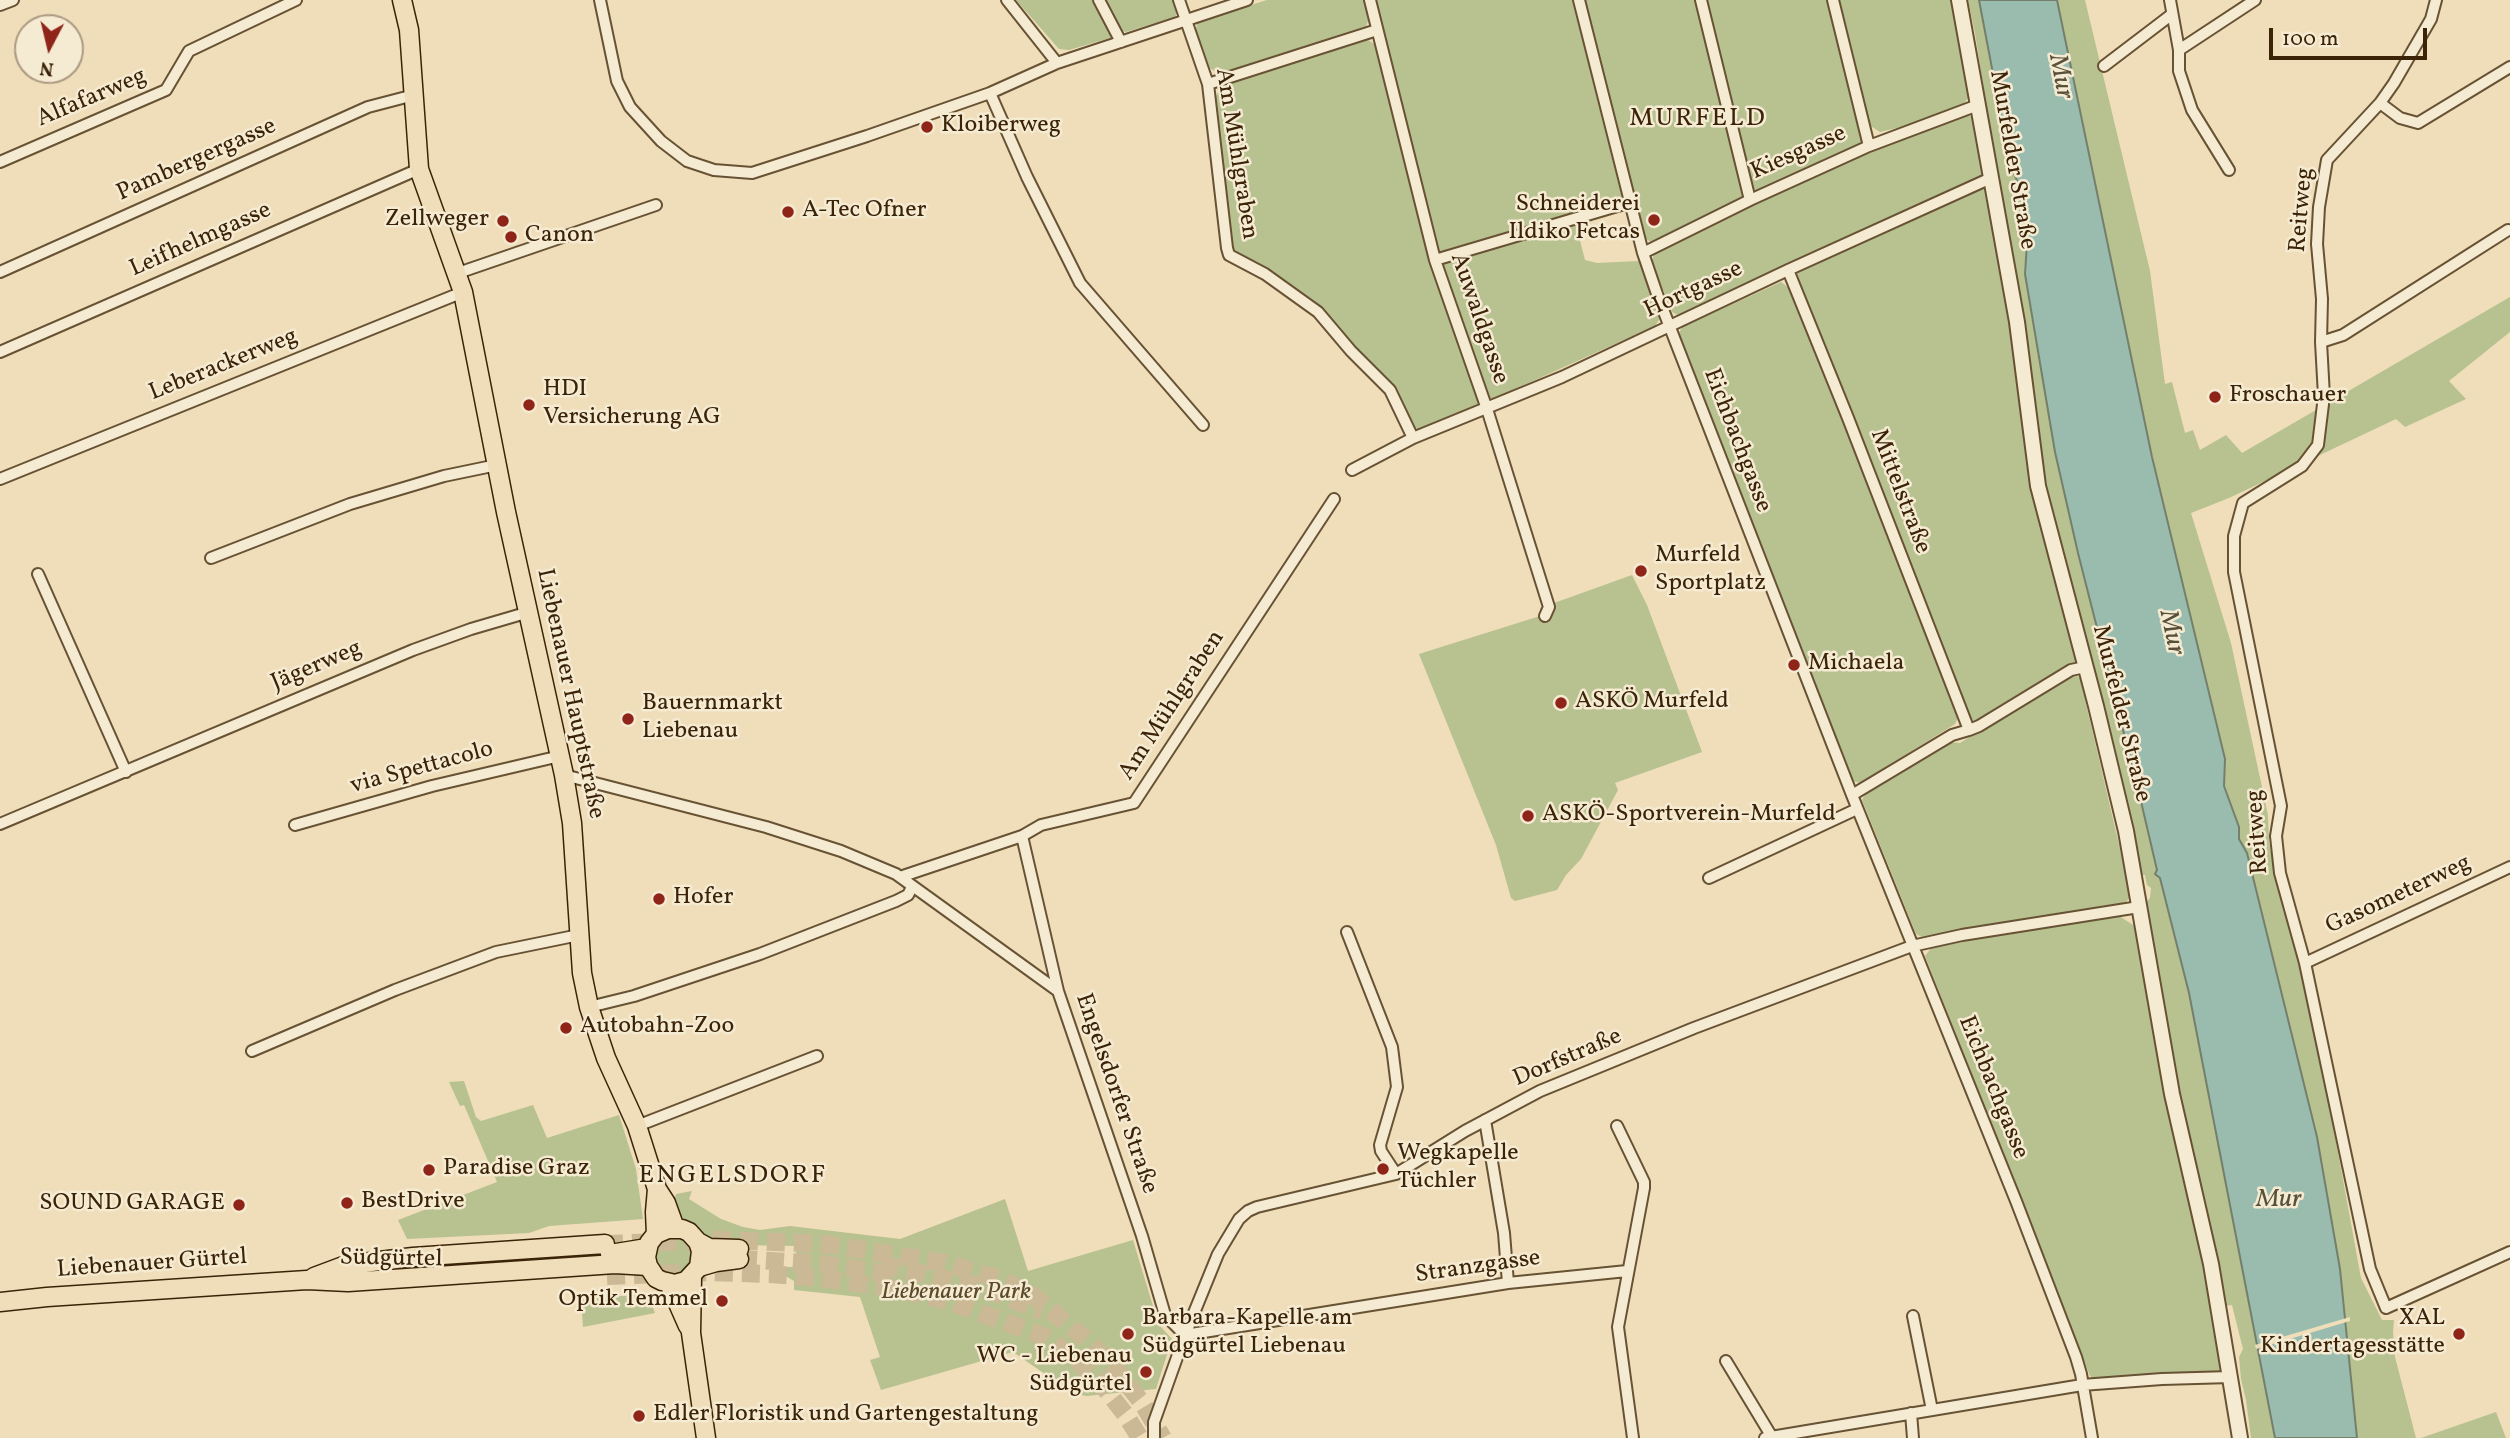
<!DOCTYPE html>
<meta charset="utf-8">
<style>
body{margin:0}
#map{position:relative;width:2510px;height:1438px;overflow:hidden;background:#efdeb9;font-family:Vollkorn,serif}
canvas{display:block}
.north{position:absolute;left:14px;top:14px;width:70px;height:70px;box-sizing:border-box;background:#f5ead2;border:2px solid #ab9a81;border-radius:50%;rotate:187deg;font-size:19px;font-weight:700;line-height:28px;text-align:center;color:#3b2308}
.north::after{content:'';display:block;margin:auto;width:24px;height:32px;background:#8f2418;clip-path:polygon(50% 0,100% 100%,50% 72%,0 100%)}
.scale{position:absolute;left:2269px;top:28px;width:158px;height:32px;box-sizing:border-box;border:4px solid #3b2308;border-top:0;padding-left:9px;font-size:21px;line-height:24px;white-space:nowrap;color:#3b2308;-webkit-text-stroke:5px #f5ead2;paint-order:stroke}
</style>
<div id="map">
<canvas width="2510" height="1438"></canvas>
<div class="north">N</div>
<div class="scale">100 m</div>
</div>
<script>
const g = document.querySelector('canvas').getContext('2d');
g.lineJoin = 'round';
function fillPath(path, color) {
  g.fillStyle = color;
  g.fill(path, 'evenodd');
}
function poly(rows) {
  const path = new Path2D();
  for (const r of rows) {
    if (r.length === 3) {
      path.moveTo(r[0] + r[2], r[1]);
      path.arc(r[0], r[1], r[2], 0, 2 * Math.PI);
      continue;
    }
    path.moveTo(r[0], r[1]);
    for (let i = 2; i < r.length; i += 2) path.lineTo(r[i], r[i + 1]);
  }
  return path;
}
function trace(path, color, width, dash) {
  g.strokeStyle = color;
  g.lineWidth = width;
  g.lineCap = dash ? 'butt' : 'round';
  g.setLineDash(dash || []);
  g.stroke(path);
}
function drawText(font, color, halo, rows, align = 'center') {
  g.font = font + ' Vollkorn,serif';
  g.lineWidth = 5;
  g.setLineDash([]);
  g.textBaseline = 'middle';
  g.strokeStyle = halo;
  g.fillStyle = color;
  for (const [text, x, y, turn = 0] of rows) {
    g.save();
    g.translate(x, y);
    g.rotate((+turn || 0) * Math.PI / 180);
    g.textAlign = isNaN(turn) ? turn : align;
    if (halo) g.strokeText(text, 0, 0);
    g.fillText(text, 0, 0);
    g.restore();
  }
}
fillPath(poly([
 [1016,0,1095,0,1112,34,1110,38,1069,50,1059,49],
 [1104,0,1176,0,1179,9,1175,17,1126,32,1119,30],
 [1267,0,1365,0,1369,19,1366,26,1219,74,1210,68,1196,31,1197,22],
 [1375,0,1572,0,1622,197,1619,200,1445,255,1440,252],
 [1585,0,1696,0,1745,197,1651,242,1646,239],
 [1706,0,1829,0,1863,141,1860,147,1759,192,1754,189],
 [1839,0,1952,0,1969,97,1963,105,1926,121,1880,132,1869,125],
 [1968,0,1979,0,2010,163,2019,186,2028,228,2025,274,2055,452,2078,553,2139,792,2157,870,2155,874,2160,877,2189,993,2275,1438,2251,1438,2246,1400,2241,1379,2239,1357,2243,1349,2232,1305,2225,1306,2173,1079,2143,905,2150,898,2151,888,2147,885,2145,875,2139,875,2046,488,1975,33],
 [2057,0,2085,0,2150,271,2165,384,2172,382,2185,433,2193,430,2200,450,2226,435,2242,453,2510,297,2510,332,2449,381,2466,399,2405,427,2396,419,2229,498,2191,513,2231,643,2268,815,2269,842,2277,884,2311,1005,2361,1278,2382,1320,2394,1320,2393,1332,2395,1357,2416,1438,2357,1438,2340,1269,2317,1137,2247,853,2239,839,2239,827,2224,786,2225,759,2152,457],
 [1365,38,1376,45,1481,405,1422,431,1415,428,1397,392,1319,307,1286,281,1238,254,1231,246,1215,98,1222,84],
 [1964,114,1975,118,1984,172,1977,179,1678,315,1672,312,1652,262,1654,253,1812,177],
 [1983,189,1988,190,2013,334,2015,372,2034,484,2076,661,1977,722,1971,719,1793,275],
 [1575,221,1585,260,1597,263,1639,261,1660,318,1655,326,1493,399,1487,396,1443,264,1453,256],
 [1781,282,1789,288,1824,373,1958,718,1955,724,1860,783,1853,781,1679,333,1682,327],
 [1632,575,1647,605,1702,752,1615,783,1618,790,1581,859,1566,875,1557,890,1515,901,1511,898,1496,845,1419,654,1540,616,1540,608],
 [2072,673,2080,678,2131,896,2125,903,1922,937,1916,934,1862,800,1866,793,1947,742,1960,743],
 [2119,916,2135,926,2225,1371,2094,1379,2090,1376,1925,956,1931,948,2007,933],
 [464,1081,476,1117,481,1121,533,1105,547,1138,619,1115,636,1169,643,1219,549,1226,529,1233,407,1239,398,1220,497,1182,464,1105,460,1106,449,1082],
 [692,1191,689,1199,721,1219,743,1227,760,1230,790,1226,900,1239,1005,1199,1028,1271,1133,1240,1156,1316,1161,1327,1172,1339,1156,1389,1087,1396,1074,1394,1013,1352,881,1390,870,1360,880,1357,860,1297,794,1290,794,1281,770,1267,795,1267,797,1246,736,1245,709,1241,697,1228,680,1217,672,1207,676,1194],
 [674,1255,18],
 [648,1294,655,1313,583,1327,581,1299],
 [2496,1412,2506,1438,2421,1438]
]), '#b8c190');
const water = poly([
 [1979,0,2057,0,2152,457,2225,759,2224,786,2239,827,2239,839,2247,853,2317,1137,2340,1269,2357,1438,2275,1438,2189,993,2160,878,2155,874,2157,870,2139,793,2078,553,2055,452,2025,274,2028,228,2019,186,2010,163,1979,0]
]);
fillPath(water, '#9abcaf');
trace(water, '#747f6c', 2);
fillPath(poly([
 [2350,1317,2350,1321,2256,1349,2255,1345]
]), '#efdeb9');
trace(poly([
 [605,1244,723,1240,825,1244,944,1263,999,1279,1031,1294,1088,1341,1117,1371,1143,1404,1163,1438],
 [739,1259,822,1264,893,1275],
 [881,1264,980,1287,1042,1311],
 [607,1276,711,1272,770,1274,820,1278,892,1288,948,1301,1043,1336,1074,1357,1103,1386,1125,1414,1140,1438]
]), '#cbb996', 18, [18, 9]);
const minor = poly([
 [600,0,617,81,630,107,661,141,687,161,714,170,752,173,867,136,990,93,1057,63,1247,0],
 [1007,0,1057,63],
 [1099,0,1121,42],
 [1179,0,1208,84,1227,248,1229,255,1265,274,1318,312,1351,351,1390,390,1413,438,1352,470],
 [1370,0,1435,260,1487,409,1549,607,1545,616],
 [1579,0,1643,253,1657,294,1852,795,2016,1201,2076,1357,2081,1374,2092,1438],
 [1701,0,1750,200],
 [1833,0,1869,146],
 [2170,0,2179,50,2179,71,2192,110,2229,170],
 [2436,0,2431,19,2394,83,2380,103,2327,160,2319,207,2317,244,2322,299,2321,342,2324,396,2318,445,2302,466,2243,503,2234,536,2234,572,2281,806,2276,836,2280,873,2305,963,2370,1269,2386,1308,2510,1252],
 [0,5,13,0],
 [2179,50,2255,0],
 [2104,66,2171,15],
 [1208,84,1377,30],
 [990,93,1027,177,1080,283,1203,425],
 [2380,103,2400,118,2418,123,2510,67],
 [0,162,166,90,189,51,296,0],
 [1643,253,1750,200,1869,146,1978,105],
 [1435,260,1631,202],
 [1788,270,1848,418,1969,730,1979,726,2071,670,2085,667],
 [0,272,368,107,414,95],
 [458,273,656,205],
 [2321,342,2343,335,2508,230],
 [0,352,419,169],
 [1413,438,1562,377,1788,270,1991,178],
 [0,479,463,292],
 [211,558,350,504,444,476,497,465],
 [38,574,126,772],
 [564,775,766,827,841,851,896,874,1058,991,1142,1236,1165,1315,1185,1335],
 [1852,795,1952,735,1969,730],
 [0,824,413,650,471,629,529,612],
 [295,825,432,786,560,756],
 [1022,836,1058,991],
 [900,877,1022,836,1041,825,1134,803,1334,499],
 [1709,878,1857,809],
 [1347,932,1392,1047,1397,1087,1380,1145,1381,1151,1396,1174],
 [2305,963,2510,867],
 [589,1007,634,996,760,954,896,901,908,895,912,887],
 [252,1051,395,990,496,952,579,935],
 [1485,1120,1504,1233,1508,1283],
 [637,1126,817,1056],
 [1617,1126,1644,1182,1644,1188,1618,1327,1633,1438],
 [1913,1316,1932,1410],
 [1185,1335,1508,1283,1627,1271],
 [1726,1361,1772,1437],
 [1911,1413,1913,1438],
 [1154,1438,1154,1422,1185,1335,1218,1254,1239,1219,1248,1211,1257,1207,1396,1174,1465,1131,1540,1091,1694,1028,1912,946,1962,935,2139,907],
 [1765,1438,2082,1385,2162,1379,2231,1377]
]);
const tertiary = poly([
 [1959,0,2017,322,2038,486,2096,706,2126,831,2172,1094,2211,1264,2240,1438]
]);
const primary = poly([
 [402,0,409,30,419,169,463,292,506,512,564,775,572,823,582,973,589,1007,606,1058,637,1126,657,1189,666,1203,675,1228],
 [656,1234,655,1212,657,1189],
 [698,1242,701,1251,699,1267,686,1281,675,1284,662,1281,656,1278,648,1266,646,1257,649,1243,656,1234,668,1229,682,1229,689,1232,698,1242,709,1248,739,1249],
 [610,1254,647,1248],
 [699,1267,716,1262,739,1259],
 [314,1277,346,1265,413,1257,605,1244],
 [692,1278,691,1333,706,1438],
 [669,1283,688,1326],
 [0,1302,47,1297,307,1280,348,1282,615,1264,648,1266]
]);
trace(minor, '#685234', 14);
trace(tertiary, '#685234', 18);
trace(primary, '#3b2308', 21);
trace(minor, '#f5ead2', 10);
trace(tertiary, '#f5ead2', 14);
trace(primary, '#efdeb9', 18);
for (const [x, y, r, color] of [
 [927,127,7,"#8f2418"],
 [788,212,7,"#8f2418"],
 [1654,220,7,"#8f2418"],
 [503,221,7,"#8f2418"],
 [511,237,7,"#8f2418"],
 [2215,397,7,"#8f2418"],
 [529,405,7,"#8f2418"],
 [1641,571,7,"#8f2418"],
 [1794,665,7,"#8f2418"],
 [1561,703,7,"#8f2418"],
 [628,719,7,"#8f2418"],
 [1528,816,7,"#8f2418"],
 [659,899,7,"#8f2418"],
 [566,1028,7,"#8f2418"],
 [1383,1169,7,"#8f2418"],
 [429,1170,7,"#8f2418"],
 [347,1203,7,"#8f2418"],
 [239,1205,7,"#8f2418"],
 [722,1301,7,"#8f2418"],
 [1128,1334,7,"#8f2418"],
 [2459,1334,7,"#8f2418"],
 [1146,1372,7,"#8f2418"],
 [639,1416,7,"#8f2418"]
]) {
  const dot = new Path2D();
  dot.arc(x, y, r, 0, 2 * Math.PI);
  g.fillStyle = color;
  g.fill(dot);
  trace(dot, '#f5ead2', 2.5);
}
drawText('24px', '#3b2308', '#f5ead2', [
 ["Alfafarweg",92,99,-23],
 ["Am Mühlgraben",1235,154,81],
 ["Kiesgasse",1799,154,-24],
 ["Murfelder Straße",2011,160,80],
 ["Pambergergasse",197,161,-24],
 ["Reitweg",2303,210,-85],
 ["Leifhelmgasse",201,241,-24],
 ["Hortgasse",1694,291,-25],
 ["Auwaldgasse",1478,319,71],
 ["Leberackerweg",224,366,-22],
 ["Eichbachgasse",1736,441,69],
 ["Mittelstraße",1899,492,69],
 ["Jägerweg",317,667,-23],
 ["Liebenauer Hauptstraße",569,694,78],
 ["Am Mühlgraben",1173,706,-57],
 ["Murfelder Straße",2120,714,76],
 ["via Spettacolo",422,769,-15],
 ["Reitweg",2259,832,-94],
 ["Gasometerweg",2399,896,-25],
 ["Dorfstraße",1568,1059,-23],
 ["Eichbachgasse",1992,1088,68],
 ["Engelsdorfer Straße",1115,1094,71],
 ["Südgürtel",391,1260,1],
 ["Liebenauer Gürtel",152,1265,-4],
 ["Stranzgasse",1478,1268,-8]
]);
drawText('24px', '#3b2308', '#f5ead2', [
 ["Kloiberweg",941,127],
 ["Schneiderei",1640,206,"right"],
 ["Ildiko Fetcas",1640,234,"right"],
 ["A-Tec Ofner",802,212],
 ["Zellweger",489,221,"right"],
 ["Canon",525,237],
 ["HDI",543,391],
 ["Versicherung AG",543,419],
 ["Froschauer",2229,397],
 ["Murfeld",1655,557],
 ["Sportplatz",1655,585],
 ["Michaela",1808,665],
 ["ASKÖ Murfeld",1575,703],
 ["Bauernmarkt",642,705],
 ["Liebenau",642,733],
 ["ASKÖ-Sportverein-Murfeld",1542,816],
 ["Hofer",673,899],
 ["Autobahn-Zoo",580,1028],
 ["Wegkapelle",1397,1155],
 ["Tüchler",1397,1183],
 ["Paradise Graz",443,1170],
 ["BestDrive",361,1203],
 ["SOUND GARAGE",225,1205,"right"],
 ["Optik Temmel",708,1301,"right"],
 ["Barbara-Kapelle am",1142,1320],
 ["Südgürtel Liebenau",1142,1348],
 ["XAL",2445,1320,"right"],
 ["Kindertagesstätte",2445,1348,"right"],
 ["WC - Liebenau",1132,1358,"right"],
 ["Südgürtel",1132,1386,"right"],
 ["Edler Floristik und Gartengestaltung",653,1416]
], 'left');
drawText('italic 24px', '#5a4a2a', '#f5ead2', [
 ["Liebenauer Park",956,1294]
]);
drawText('italic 26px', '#58513a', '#f5ead2', [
 ["Mur",2059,77,79],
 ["Mur",2170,633,78],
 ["Mur",2279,1201]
]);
g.letterSpacing = '2px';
drawText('26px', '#3b2308', '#f5ead2', [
 ["MURFELD",1698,120],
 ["ENGELSDORF",733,1177]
]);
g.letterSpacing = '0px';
</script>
